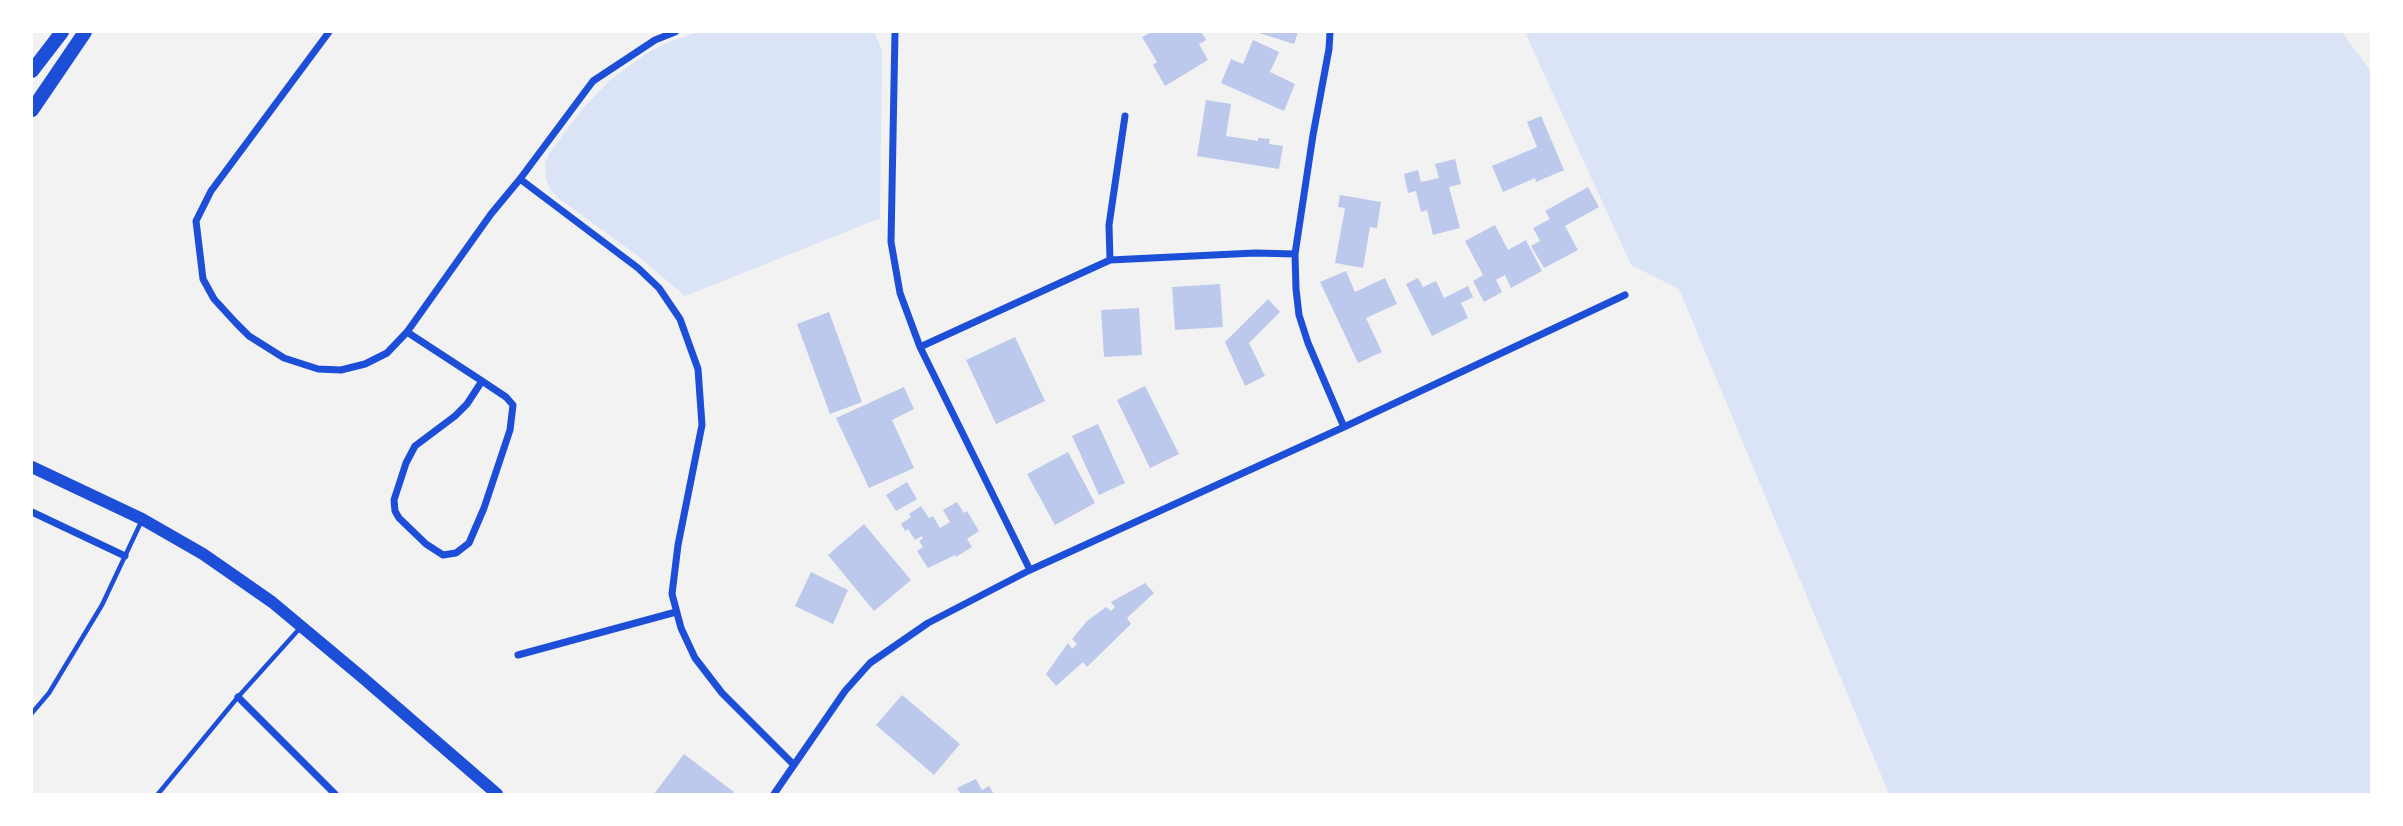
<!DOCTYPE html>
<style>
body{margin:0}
#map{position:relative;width:2403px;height:826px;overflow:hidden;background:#f2f2f2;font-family:Lato,sans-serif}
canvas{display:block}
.frame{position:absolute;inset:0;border:33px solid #fff;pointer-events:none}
</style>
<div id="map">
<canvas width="2403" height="826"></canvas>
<div class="frame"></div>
</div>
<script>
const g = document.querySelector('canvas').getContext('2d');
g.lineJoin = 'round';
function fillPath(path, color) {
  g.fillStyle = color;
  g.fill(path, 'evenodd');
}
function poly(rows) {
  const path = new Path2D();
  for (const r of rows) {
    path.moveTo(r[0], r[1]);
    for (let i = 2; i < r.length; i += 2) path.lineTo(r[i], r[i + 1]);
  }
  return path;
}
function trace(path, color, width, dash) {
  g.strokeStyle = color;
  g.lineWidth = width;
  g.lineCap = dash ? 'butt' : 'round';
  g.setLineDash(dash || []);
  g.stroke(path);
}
fillPath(poly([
 [698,32,875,33,882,51,880,218,685,296,638,256,558,198,550,189,546,179,545,163,550,152,584,107,611,79,646,54,668,42],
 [1525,32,2342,32,2372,73,2371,794,1889,794,1679,289,1631,265]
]), '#dbe4f7');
fillPath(poly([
 [1152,32,1201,32,1206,40,1199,44,1208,60,1165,86,1153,65,1157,62,1142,37],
 [1256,32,1298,32,1294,44],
 [1253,40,1279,52,1270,72,1295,84,1284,111,1221,83,1231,59,1243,64],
 [1206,100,1231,104,1226,136,1258,141,1258,138,1270,139,1269,144,1283,146,1279,169,1197,156],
 [1541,116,1564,170,1536,182,1535,178,1503,192,1492,166,1537,147,1527,122],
 [1455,159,1461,184,1449,187,1460,228,1433,235,1427,210,1421,212,1416,191,1408,193,1404,174,1418,170,1421,182,1439,178,1435,164],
 [1588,187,1599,207,1565,226,1578,250,1544,268,1531,246,1540,241,1533,228,1550,219,1545,211],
 [1340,195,1381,202,1377,228,1370,227,1363,268,1335,263,1345,208,1338,207],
 [1495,225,1508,250,1526,240,1542,271,1511,288,1505,275,1496,280,1502,292,1484,302,1473,281,1483,275,1465,241],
 [1346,271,1355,292,1385,278,1397,304,1366,318,1382,352,1358,363,1320,282],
 [1418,278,1423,287,1436,281,1444,298,1468,286,1473,297,1461,303,1468,318,1432,336,1406,284],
 [1220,284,1223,327,1175,330,1172,287],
 [1268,299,1280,312,1249,343,1265,376,1245,386,1225,342],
 [1139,308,1142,355,1104,357,1101,310],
 [829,312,862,402,830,414,797,324],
 [1015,337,1045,401,996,424,966,360],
 [1145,386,1179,454,1150,468,1117,400],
 [904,387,914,409,892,420,914,468,869,488,836,418],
 [1098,424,1125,483,1099,495,1072,436],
 [1068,452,1095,503,1055,525,1027,474],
 [907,482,917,499,896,511,886,495],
 [957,502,964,513,967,511,979,531,967,539,972,547,956,557,955,555,928,568,917,551,923,547,919,541,923,538,922,536,915,540,908,529,905,531,901,524,911,517,909,514,921,506,929,518,933,516,940,528,950,522,943,510],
 [864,524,911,580,874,611,828,555],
 [811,572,848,590,833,624,795,606],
 [1145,583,1154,593,1127,618,1131,624,1087,667,1083,662,1056,686,1046,674,1068,643,1072,649,1077,644,1072,639,1087,621,1106,607,1111,611,1115,607,1111,602],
 [902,695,960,744,934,775,876,725],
 [684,754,734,792,732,794,654,794],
 [976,779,982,790,989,786,994,794,961,794,957,788]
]), '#bdc9ec');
trace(poly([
 [32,713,49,693,102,605,142,520],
 [158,794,238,697,301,627]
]), '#1d4ed8', 4.5);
trace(poly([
 [329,32,211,191,196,221,203,279,214,299,236,323,249,336,284,358,318,369,341,370,365,364,387,353,407,332,491,214,520,179,593,81,655,40,675,32],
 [895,32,891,242,900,293,920,347,1030,570],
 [1330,32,1329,49,1313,135,1295,254,1296,289,1299,315,1308,343,1344,427],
 [520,179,638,268,659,288,680,319,698,369,702,425,678,545,672,594,681,628,695,658,722,693,794,765],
 [1110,260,1109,225,1125,116],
 [407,332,482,381,506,397,513,405,510,430,484,508,469,543,456,553,443,555,426,544,399,518,395,511,394,500,406,463,415,446,455,416,467,404,482,381],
 [920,347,1110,260,1255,253,1295,254],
 [32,512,125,556],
 [518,655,676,612],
 [238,697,335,794],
 [774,794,845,691,870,663,928,623,1030,570,1344,427,1625,295]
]), '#1d4ed8', 7);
trace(poly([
 [32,467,142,519,203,554,272,602,363,678,497,794]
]), '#1d4ed8', 12);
trace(poly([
 [32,71,62,32],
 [32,110,85,32]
]), '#1d4ed8', 14);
</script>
